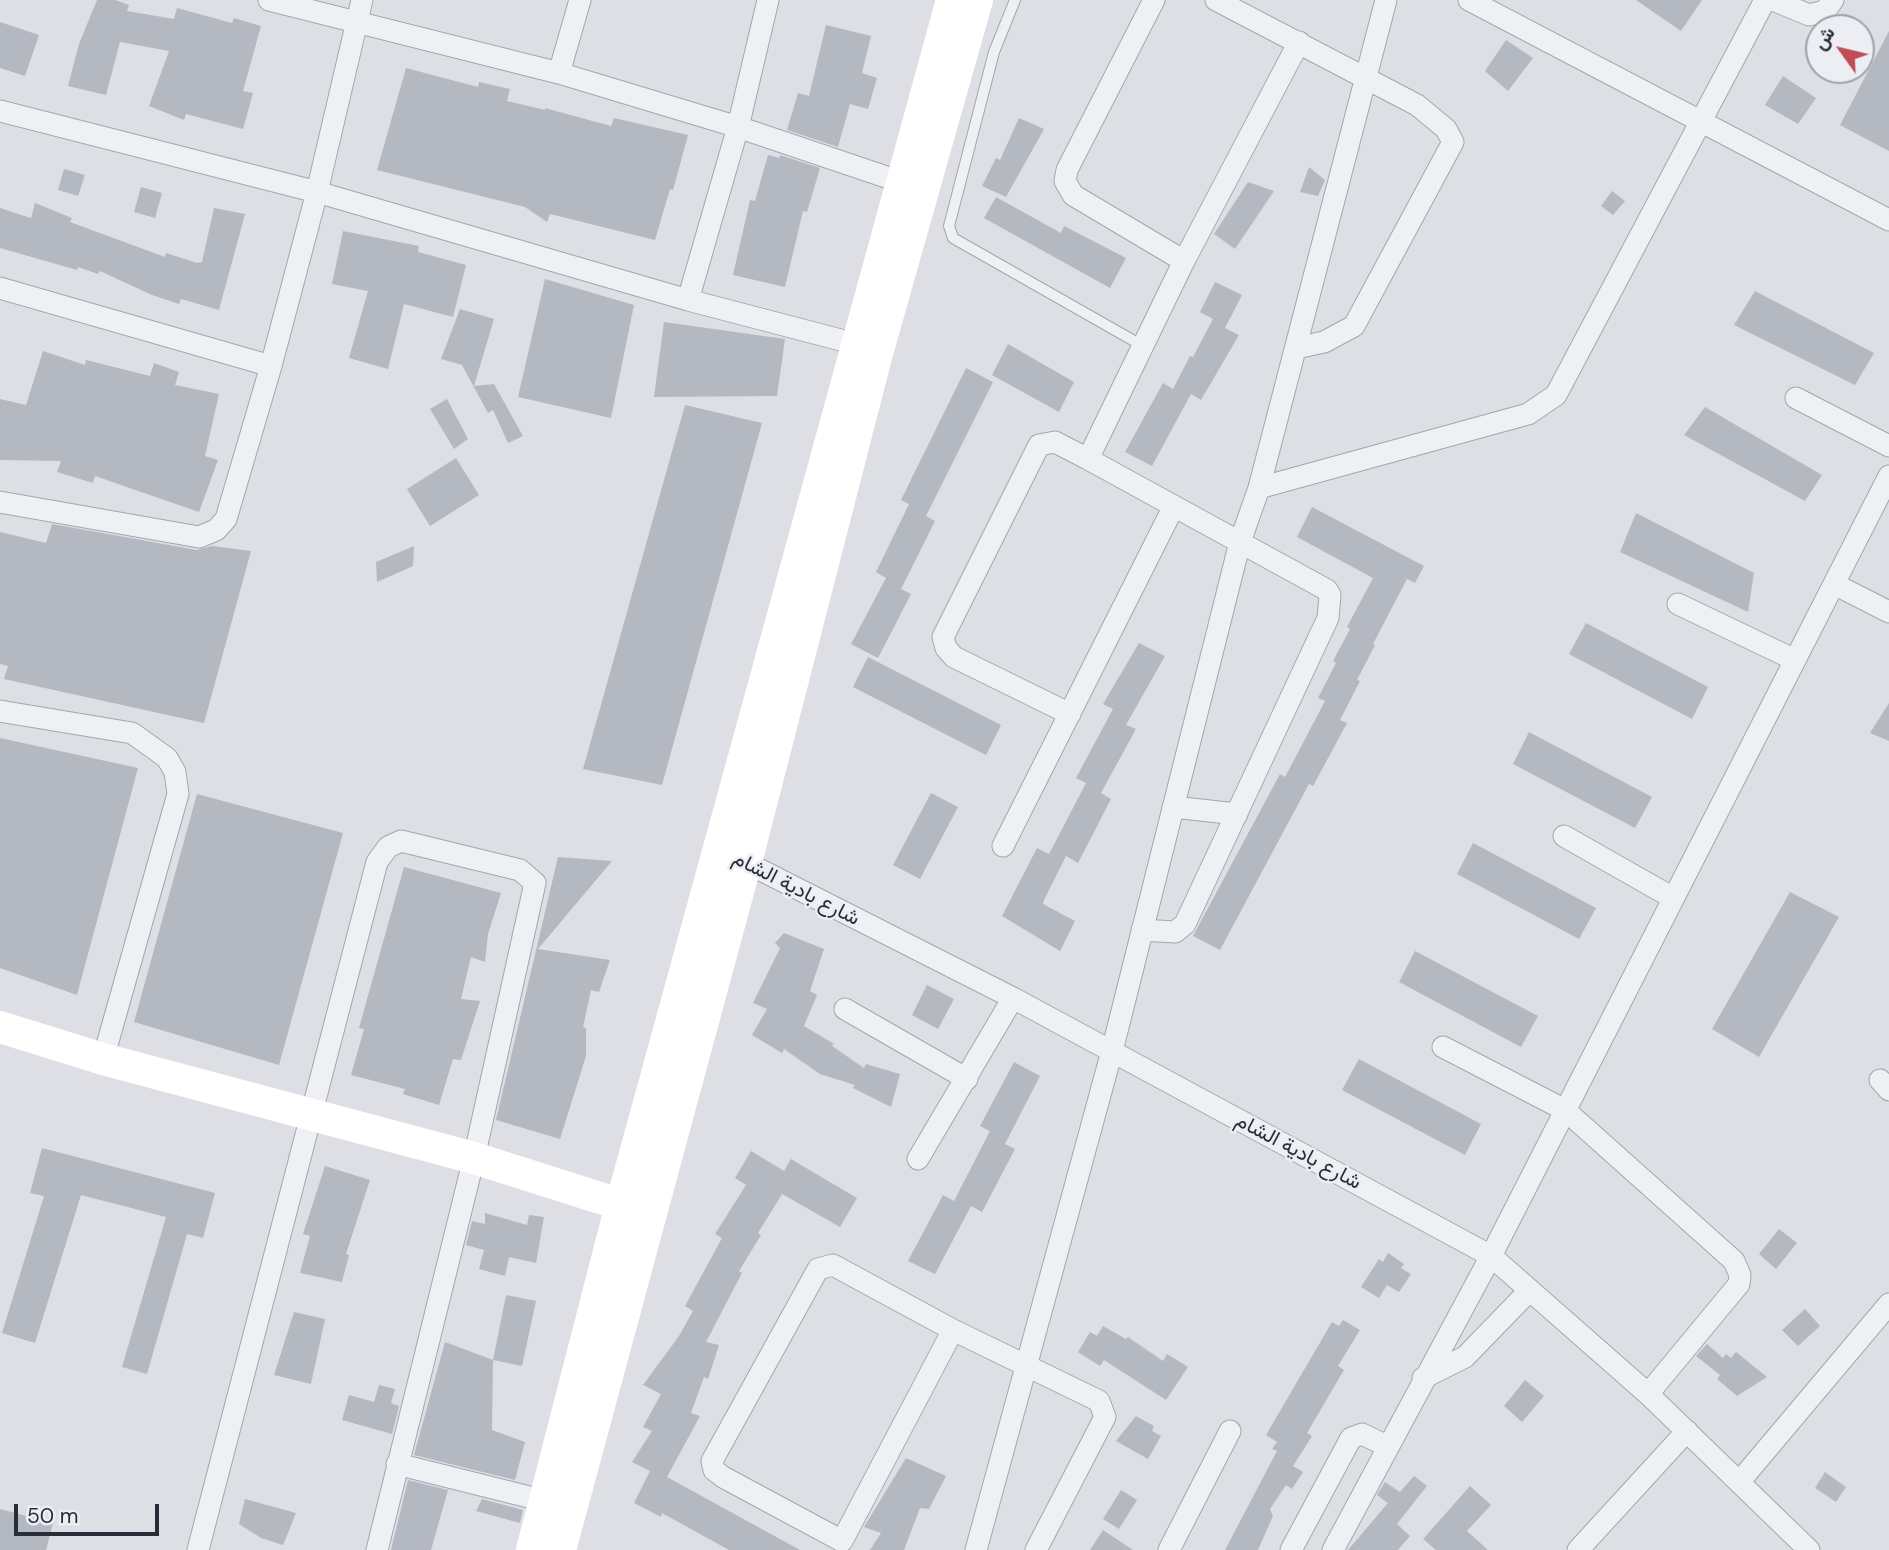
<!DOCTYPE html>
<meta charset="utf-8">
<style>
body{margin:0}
#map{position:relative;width:1889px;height:1550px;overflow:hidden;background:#dddfe5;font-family:"DM Sans",Vazirmatn,sans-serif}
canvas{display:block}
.north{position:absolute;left:1805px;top:14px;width:70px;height:70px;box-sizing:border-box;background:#eceef3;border:2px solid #9ea1a9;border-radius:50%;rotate:304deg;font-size:19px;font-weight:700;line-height:28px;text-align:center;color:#282d3a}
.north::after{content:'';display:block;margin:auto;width:24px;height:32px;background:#bf4d55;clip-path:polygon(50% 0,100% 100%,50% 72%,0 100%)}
.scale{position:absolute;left:14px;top:1504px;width:145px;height:32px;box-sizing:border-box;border:4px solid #282d3a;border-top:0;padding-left:9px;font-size:21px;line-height:24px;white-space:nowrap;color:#282d3a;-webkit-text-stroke:5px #eceef3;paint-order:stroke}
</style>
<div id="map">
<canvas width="1889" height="1550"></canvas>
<div class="north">ش</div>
<div class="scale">50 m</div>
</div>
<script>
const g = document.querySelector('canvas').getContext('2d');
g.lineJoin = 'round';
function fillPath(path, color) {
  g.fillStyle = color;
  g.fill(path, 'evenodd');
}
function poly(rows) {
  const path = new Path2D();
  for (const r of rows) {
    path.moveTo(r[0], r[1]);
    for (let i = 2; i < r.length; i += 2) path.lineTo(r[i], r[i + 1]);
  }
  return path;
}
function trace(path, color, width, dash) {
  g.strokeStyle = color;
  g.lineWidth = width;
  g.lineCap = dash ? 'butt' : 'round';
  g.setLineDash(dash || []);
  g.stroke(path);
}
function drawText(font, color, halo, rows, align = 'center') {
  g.font = font + ' "DM Sans",Vazirmatn,sans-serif';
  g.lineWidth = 5;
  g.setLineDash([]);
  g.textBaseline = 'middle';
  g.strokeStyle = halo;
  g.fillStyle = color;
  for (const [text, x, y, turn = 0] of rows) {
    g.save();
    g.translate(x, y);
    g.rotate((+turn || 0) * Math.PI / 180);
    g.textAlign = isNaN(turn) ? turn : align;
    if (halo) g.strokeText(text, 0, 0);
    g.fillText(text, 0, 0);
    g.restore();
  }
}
fillPath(poly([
 [97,0,115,0,129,5,127,11,174,19,177,8,232,23,234,18,261,26,243,91,253,93,243,129,186,114,184,120,149,106,169,51,120,42,106,95,68,86,79,44],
 [1636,0,1702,0,1681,31],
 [0,22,39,35,25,76,0,68],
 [826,25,871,36,862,73,877,78,868,109,850,104,838,147,787,130,798,93,809,96],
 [1889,31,1889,151,1840,125],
 [1506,40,1533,58,1508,91,1485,71],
 [406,68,478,87,479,82,510,89,507,101,545,110,545,108,611,126,614,118,688,135,673,190,670,189,655,240,550,214,547,222,525,207,377,170],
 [1783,76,1816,98,1798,124,1765,105],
 [1019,118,1044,129,1006,197,982,186,996,158,1000,160],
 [768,155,779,158,780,155,820,168,807,212,803,211,785,287,733,275,750,200,755,201],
 [1309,167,1325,180,1318,196,1300,192],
 [64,169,85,175,78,196,58,190],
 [1248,182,1274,191,1235,249,1214,234],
 [141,187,162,193,155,218,134,212],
 [1612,191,1625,201,1613,215,1601,206],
 [996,197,1061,233,1064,226,1126,258,1110,288,984,218],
 [35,203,72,218,70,222,165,257,166,253,197,263,202,262,214,208,245,214,219,310,181,299,179,304,152,295,100,271,98,274,78,267,77,270,0,248,0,208,31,218],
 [343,231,419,246,418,252,466,265,453,317,404,304,388,369,349,358,368,291,332,284],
 [545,279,634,305,611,418,518,397],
 [1215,282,1242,295,1225,328,1239,335,1201,400,1191,394,1152,466,1125,452,1163,383,1173,389,1190,356,1193,357,1213,319,1200,312],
 [1755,291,1874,353,1855,385,1734,325],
 [460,309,494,319,474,386,494,384,523,436,508,443,493,410,488,413,462,365,441,359],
 [664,322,785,339,777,396,654,397],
 [1008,344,1074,382,1059,412,992,375],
 [43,351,85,365,86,360,150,376,154,363,179,372,175,385,219,394,205,456,218,460,199,512,95,476,93,483,57,472,61,461,0,460,0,399,26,405],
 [966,368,993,382,926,516,935,521,901,589,911,594,878,658,851,644,886,578,876,572,909,504,901,500],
 [447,399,468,439,454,449,430,409],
 [685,405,762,423,662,785,583,769],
 [1705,407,1822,475,1805,501,1684,435],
 [456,458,479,495,430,526,407,489],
 [1312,507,1424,566,1415,583,1407,579,1373,644,1375,645,1357,680,1360,681,1340,720,1347,723,1313,786,1309,784,1220,950,1193,936,1280,774,1285,777,1325,701,1318,698,1336,663,1333,661,1350,629,1347,627,1373,578,1297,537],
 [1636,513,1754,573,1748,612,1620,552],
 [52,524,197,550,212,546,251,551,204,723,4,679,8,666,0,664,0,532,46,543],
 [414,546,413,566,377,582,376,562],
 [1586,623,1708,687,1692,719,1569,654],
 [1139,643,1165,656,1126,725,1136,729,1101,793,1111,799,1078,863,1066,856,1044,900,1043,904,1075,921,1060,951,1002,916,1037,848,1049,854,1086,783,1076,778,1113,709,1103,704],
 [868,657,1001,725,986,755,853,687],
 [1889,703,1889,741,1870,733],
 [1529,732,1652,797,1635,828,1513,764],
 [0,738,138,768,77,995,0,968],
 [931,793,958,807,920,879,893,865],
 [197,794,343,833,279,1065,134,1022],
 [1473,843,1596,908,1579,939,1457,874],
 [558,857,612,861,538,949,610,960,599,992,591,990,583,1027,586,1028,586,1056,560,1139,496,1120],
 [404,867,501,893,488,934,485,962,471,957,461,999,480,1001,461,1060,453,1059,439,1105,403,1094,405,1089,351,1075,364,1029,359,1028],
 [1790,892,1839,917,1759,1057,1712,1029],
 [784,933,824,949,810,991,817,995,804,1026,834,1044,832,1046,864,1068,866,1064,900,1074,891,1107,853,1088,855,1085,820,1074,784,1049,782,1053,752,1035,767,1009,753,1003,780,948,775,943],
 [1415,951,1538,1016,1521,1047,1399,982],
 [927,985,954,999,938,1029,912,1015],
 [1359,1059,1481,1124,1465,1155,1342,1090],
 [1014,1062,1040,1076,1005,1144,1015,1149,982,1212,971,1206,935,1274,908,1261,943,1195,954,1201,990,1131,980,1126],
 [42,1148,215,1193,203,1238,187,1234,147,1374,122,1367,166,1217,81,1195,35,1343,2,1333,44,1196,30,1193],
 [751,1151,784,1171,791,1159,857,1198,840,1227,782,1194,758,1233,761,1235,739,1271,742,1273,706,1342,719,1345,708,1379,704,1377,691,1413,700,1416,667,1477,800,1550,729,1550,662,1513,661,1517,634,1503,650,1471,632,1462,652,1431,643,1427,661,1394,643,1385,679,1336,693,1311,685,1306,722,1238,715,1234,746,1185,735,1178],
 [325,1166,370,1180,346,1254,349,1255,342,1282,300,1273,310,1236,303,1234],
 [485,1213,527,1225,529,1215,544,1217,536,1263,509,1257,505,1276,479,1269,484,1250,466,1245,472,1221,485,1224],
 [1779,1229,1797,1243,1776,1269,1759,1254],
 [1388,1253,1404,1264,1401,1268,1411,1274,1399,1292,1387,1285,1379,1298,1361,1287,1379,1259,1383,1262],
 [506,1295,536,1301,522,1366,493,1360],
 [1805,1309,1820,1326,1798,1346,1782,1330],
 [294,1312,325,1319,311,1384,274,1375],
 [1343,1320,1360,1330,1338,1366,1344,1370,1307,1433,1312,1436,1293,1466,1303,1472,1292,1489,1286,1485,1270,1509,1273,1516,1258,1550,1225,1550,1277,1451,1272,1449,1277,1442,1266,1435,1332,1322,1339,1326],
 [1103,1326,1126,1339,1128,1337,1163,1361,1167,1354,1188,1367,1166,1400,1104,1360,1100,1366,1078,1352,1090,1332,1097,1336],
 [445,1342,493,1360,492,1430,525,1442,515,1480,414,1455],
 [1707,1344,1723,1358,1726,1354,1731,1358,1736,1352,1767,1377,1737,1396,1717,1379,1720,1375,1696,1356],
 [1525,1380,1544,1396,1522,1422,1504,1406],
 [379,1385,395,1389,391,1403,399,1406,392,1434,342,1420,349,1395,374,1402],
 [1136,1416,1154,1426,1152,1431,1161,1436,1148,1459,1116,1441],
 [906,1458,946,1476,929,1509,920,1508,904,1550,870,1550,881,1533,864,1527],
 [1825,1472,1846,1487,1836,1502,1815,1488],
 [1414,1476,1427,1486,1397,1524,1410,1536,1398,1550,1348,1550,1388,1503,1377,1495,1385,1482,1400,1492],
 [408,1480,448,1490,431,1550,391,1550],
 [1470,1486,1491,1505,1467,1531,1488,1550,1436,1550,1423,1539],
 [1121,1490,1137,1500,1119,1529,1103,1519],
 [245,1499,296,1513,283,1545,261,1538,239,1524],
 [482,1499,523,1510,520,1523,476,1511],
 [0,1509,53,1523,46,1550,0,1550],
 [1103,1530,1133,1550,1090,1550]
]), '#b4b8c1');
const lane = poly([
 [1015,0,994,52,949,226,953,238,1143,346]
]);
const street = poly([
 [269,0,559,73,738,127,901,182],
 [1154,0,1067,170,1065,181,1073,195,1184,261],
 [1216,0,1417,105,1446,129,1453,142,1354,326,1324,342,1296,348],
 [1469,0,1889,220],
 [1773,0,1809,15,1825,11,1833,0],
 [559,73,580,0],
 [0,111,317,192,688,300,856,344],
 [0,288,271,366],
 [688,300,738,127,768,0],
 [1796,398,1889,446],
 [1088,459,1184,261,1299,42],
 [1259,488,1528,414,1556,395,1765,0],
 [0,502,199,537,216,530,226,519,271,366,317,192,362,0],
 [1834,584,1889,612],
 [1678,604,1795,660],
 [0,711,132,733,167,758,175,772,178,794,103,1059],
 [1070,714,954,657,946,648,943,637,1039,445,1055,442,1088,459,1327,590,1330,595,1328,618,1185,924,1175,932,1142,930],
 [1173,807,1237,814],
 [1564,836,1673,898],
 [1003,846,1174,506],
 [735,857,1013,998,1491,1256,1648,1394,1809,1550],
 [845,1009,967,1079],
 [1443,1047,1565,1110,1734,1261,1740,1275,1739,1284,1648,1394],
 [1880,1080,1889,1090],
 [918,1159,1013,998],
 [953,1330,842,1541,723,1477,714,1470,712,1461,818,1269,833,1265,953,1330,1099,1401,1105,1417,1036,1550],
 [1423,1378,1465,1357,1530,1290],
 [397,1464,545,1501],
 [1740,1481,1889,1304],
 [198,1550,377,862,388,847,401,841,520,870,535,883,474,1158,377,1550],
 [976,1550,1112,1051,1240,542,1259,488,1386,0],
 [1169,1550,1230,1431],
 [1291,1550,1351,1438,1362,1434,1387,1446],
 [1333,1550,1491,1256,1889,476],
 [1578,1550,1687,1431]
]);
trace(lane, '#a3a6ae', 12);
trace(street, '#a3a6ae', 23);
trace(lane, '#eff0f4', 10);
trace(street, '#eff0f4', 21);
trace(poly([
 [0,1027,103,1059,474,1158,641,1211],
 [532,1550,621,1205,952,0],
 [560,1550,746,862,876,357,977,0]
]), '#fff', 32);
drawText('21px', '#282d3a', '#eceef3', [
 ["شارع بادية الشام",796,889,27],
 ["شارع بادية الشام",1298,1152,28]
]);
</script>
